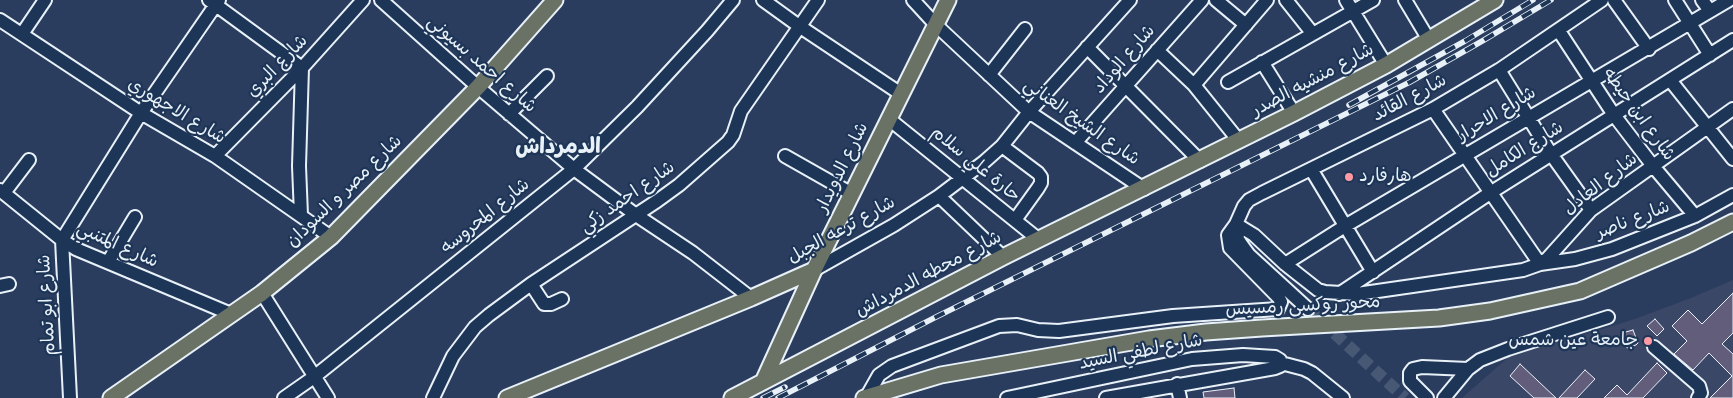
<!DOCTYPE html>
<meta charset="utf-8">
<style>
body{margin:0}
canvas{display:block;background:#2b3d5e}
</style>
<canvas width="1733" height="398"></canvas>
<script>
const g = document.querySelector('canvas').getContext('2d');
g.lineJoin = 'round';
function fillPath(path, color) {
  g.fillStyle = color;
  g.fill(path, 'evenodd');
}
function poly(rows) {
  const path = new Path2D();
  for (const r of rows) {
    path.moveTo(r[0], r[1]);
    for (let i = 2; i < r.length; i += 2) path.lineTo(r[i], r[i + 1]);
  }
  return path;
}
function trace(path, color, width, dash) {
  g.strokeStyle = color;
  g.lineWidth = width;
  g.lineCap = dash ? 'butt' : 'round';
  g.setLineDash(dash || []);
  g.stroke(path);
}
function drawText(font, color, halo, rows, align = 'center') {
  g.font = font + ' Mynerve,"Playpen Sans Arabic",sans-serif';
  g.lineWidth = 4.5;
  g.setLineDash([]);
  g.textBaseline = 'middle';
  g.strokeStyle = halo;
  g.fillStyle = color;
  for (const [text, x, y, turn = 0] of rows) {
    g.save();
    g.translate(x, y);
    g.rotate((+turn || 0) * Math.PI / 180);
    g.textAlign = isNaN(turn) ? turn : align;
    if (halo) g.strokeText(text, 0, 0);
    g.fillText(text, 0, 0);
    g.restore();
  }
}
fillPath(poly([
 [1733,280,1733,398,1462,398,1511,355,1519,351,1577,337,1635,319,1691,298]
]), '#3b4767');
const building = poly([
 [1733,293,1733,333,1722,344,1733,354,1733,398,1710,398,1732,376,1709,353,1693,370,1674,354,1687,341,1672,326,1688,310,1702,324,1733,293],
 [1655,319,1664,329,1657,336,1647,326,1655,319],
 [1633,330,1638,343,1636,345,1627,348,1626,345,1624,345,1621,335,1622,333,1633,330],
 [1657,363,1667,373,1643,398,1604,398,1617,385,1627,395,1657,363],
 [1520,364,1556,398,1534,398,1510,376,1520,364],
 [1585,370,1595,379,1577,398,1559,398,1585,370],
 [1234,388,1235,398,1204,398,1203,392,1234,388]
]);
fillPath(building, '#615d7b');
trace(building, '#e8f1f8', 1);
trace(poly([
 [1308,309,1405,398]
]), '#475875', 12, [12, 6]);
const minor = poly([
 [209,0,302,68,299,166,301,215],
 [381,0,478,87,574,169,636,215,693,253,751,298],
 [763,0,799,26,901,94],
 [913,0,936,25,1029,112,1144,189],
 [1216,0,1246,25],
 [1286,0,1313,34],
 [1346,0,1386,65],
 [1405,0,1429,40],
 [1614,0,1649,49],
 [1675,0,1710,55],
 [1702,0,1710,11],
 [0,20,141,113,215,156,331,237],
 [1559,31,1614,115,1653,166,1695,216],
 [22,34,45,0],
 [1087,47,1200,161],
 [1157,50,1194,85,1239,141],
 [1262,62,1294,113],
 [1499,70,1551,154,1591,210],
 [989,75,1025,29],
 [1670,80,1733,159],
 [1228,82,1373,0],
 [1194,85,1267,0],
 [1433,109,1540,264,1575,259,1612,249,1695,216,1733,195],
 [509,114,547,76],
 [889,119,1038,239],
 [1075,143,1202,0],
 [1002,146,1038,173,1041,177,1041,183,1038,188,1015,220],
 [215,156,302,68,363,0],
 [785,156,852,194],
 [1311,169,1373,272],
 [0,190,62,240,76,249,231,314],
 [4,193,29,160],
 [939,196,1003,257],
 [1236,224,1254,235,1285,264,1318,290,1325,292,1357,294,1523,270,1540,264,1547,259,1591,210,1733,109],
 [108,262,135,217],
 [1285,264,1345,226,1729,0],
 [814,270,894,225,939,196,984,162,1002,146,1029,112,1130,0],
 [531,284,544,304,551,304,562,299],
 [0,286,9,284],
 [262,293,328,398],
 [1339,294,1490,193,1733,40],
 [1308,309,1249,255,1241,244,1238,239,1236,224,1244,206,1249,200,1262,193,1433,109,1499,70,1602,0],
 [1654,347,1699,386,1701,393,1698,398],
 [1281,363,1304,369,1312,373,1343,398],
 [1177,384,1180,398],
 [70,398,62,240,141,113,219,0],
 [284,398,314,377,574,169,637,107,707,31,733,0],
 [433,398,453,356,475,327,489,315,531,284,657,201,679,185,728,142,733,135,741,111,818,0],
 [866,398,879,375,892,366,999,326,1017,325,1038,330,1059,331,1173,316,1278,309,1281,302,1279,298,1230,248,1228,235,1236,224],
 [1007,398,1192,359,1243,355,1275,357,1280,360,1280,366,1275,368,1106,398],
 [1427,398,1410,381,1410,373,1413,369,1422,367,1468,369],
 [1444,398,1468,369,1480,360,1508,349,1608,317]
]);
const major = poly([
 [763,382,814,270,948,0],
 [111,398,262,293,331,237,478,87,555,0],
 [507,398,751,298,814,270],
 [732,398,1003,257,1294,113,1386,65,1495,0],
 [864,398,941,375,1149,339,1206,332,1262,328,1439,318,1490,311,1580,291,1691,243,1733,222]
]);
trace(minor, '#e8f1f8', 16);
trace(major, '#e8f1f8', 19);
trace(minor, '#1d3557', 12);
trace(major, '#6a7266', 15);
const rail = poly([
 [1349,105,1465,41,1533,0],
 [763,398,785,387],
 [778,398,936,317,1410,82,1484,40,1551,0]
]);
trace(rail, '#e8f1f8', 5.5);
trace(rail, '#1d3557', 4, [11]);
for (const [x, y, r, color] of [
 [1349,177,5,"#ff9aa2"],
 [1648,341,5,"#ff9aa2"]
]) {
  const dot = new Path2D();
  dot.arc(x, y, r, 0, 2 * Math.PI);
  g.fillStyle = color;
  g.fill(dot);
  trace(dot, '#1d3557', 2);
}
drawText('18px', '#e8f1f8', '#1d3557', [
 ["شارع الوداد",1125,60,-49],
 ["شارع احمد بسيوني",481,65,41],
 ["شارع البري",278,67,-46],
 ["شارع منشيه الصدر",1313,81,-28],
 ["شارع القائد",1410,99,-28],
 ["شارع الاجهوري",176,112,31],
 ["شارع الاحرار",1497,115,-31],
 ["شارع ابن حيطه",1638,115,54],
 ["شارع الشيخ العناني",1081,123,35],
 ["شارع الكامل",1525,150,-32],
 ["حارة علي سلام",975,165,39],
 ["شارع الدويدار",843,168,-64],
 ["شارع العادل",1601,185,-38],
 ["شارع مصر و السودان",345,192,-44],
 ["شارع احمد زكي",628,198,-35],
 ["شارع المحروسه",486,217,-39],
 ["شارع ناصر",1633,221,-21],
 ["شارع ترعه الجبل",842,231,-29],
 ["شارع المتنبي",117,246,24],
 ["شارع محطه الدمرداش",929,275,-28],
 ["شارع ابو تمام",48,305,-93],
 ["محور روكسى رمسيس",1303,307,-3],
 ["شارع لطفي السيد",1141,353,-11]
]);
drawText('18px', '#e8f1f8', '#1d3557', [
 ["هارفارد",1359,177],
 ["جامعة عين شمس",1638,341,"right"]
], 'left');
drawText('bold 22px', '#e8f1f8', '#1d3557', [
 ["الدمرداش",558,148]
]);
</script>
